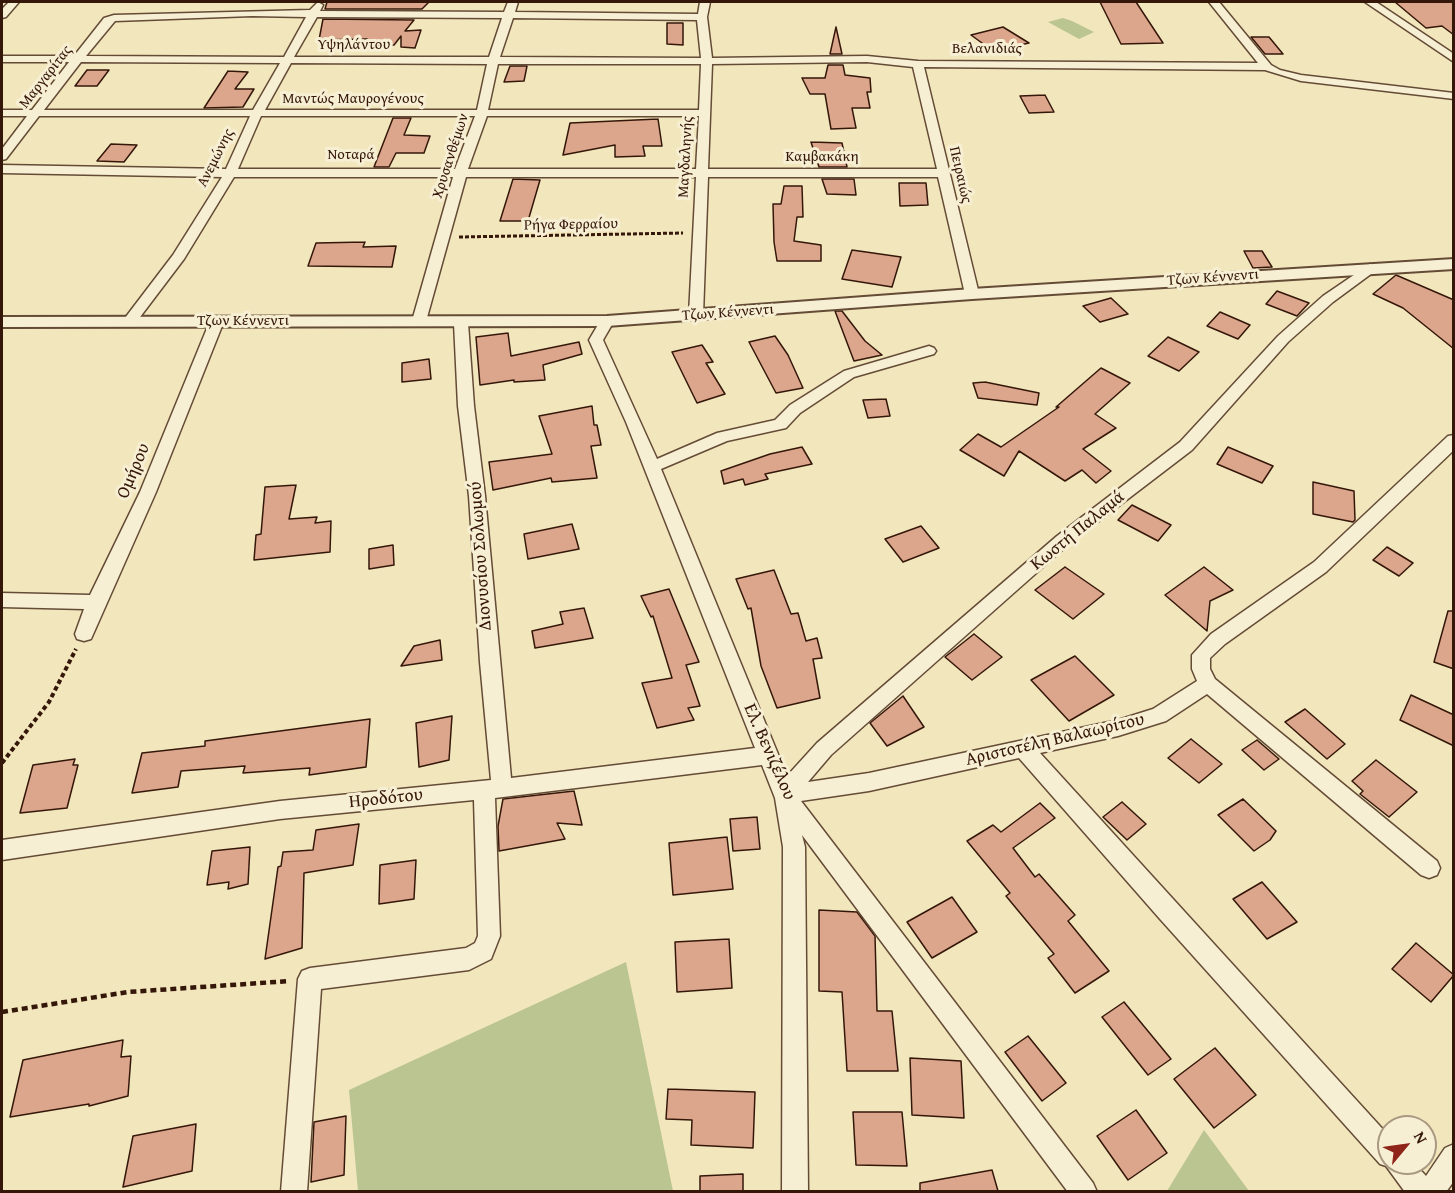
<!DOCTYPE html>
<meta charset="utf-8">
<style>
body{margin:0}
#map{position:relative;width:1455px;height:1193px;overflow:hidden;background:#f2e6bc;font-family:"Gentium Book Plus",serif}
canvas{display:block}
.frame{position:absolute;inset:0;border:3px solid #35170a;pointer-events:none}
.north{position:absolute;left:1377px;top:1115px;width:60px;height:60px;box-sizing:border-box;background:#f7efd3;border:2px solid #a99983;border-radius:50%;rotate:61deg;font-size:16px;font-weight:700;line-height:24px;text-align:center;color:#35170a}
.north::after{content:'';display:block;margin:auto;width:21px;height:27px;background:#8f2418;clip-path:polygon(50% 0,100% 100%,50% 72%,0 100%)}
</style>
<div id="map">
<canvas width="1455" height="1193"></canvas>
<div class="frame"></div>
<div class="north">N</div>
</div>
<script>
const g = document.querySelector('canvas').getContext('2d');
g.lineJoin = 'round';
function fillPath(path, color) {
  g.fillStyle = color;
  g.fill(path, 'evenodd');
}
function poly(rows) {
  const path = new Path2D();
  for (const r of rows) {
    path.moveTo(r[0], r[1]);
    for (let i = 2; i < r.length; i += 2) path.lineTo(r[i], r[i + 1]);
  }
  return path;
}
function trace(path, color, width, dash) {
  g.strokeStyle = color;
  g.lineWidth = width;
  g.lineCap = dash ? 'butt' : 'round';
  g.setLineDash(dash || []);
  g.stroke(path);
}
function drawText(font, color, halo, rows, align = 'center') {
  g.font = font + ' "Gentium Book Plus",serif';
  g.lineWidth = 6;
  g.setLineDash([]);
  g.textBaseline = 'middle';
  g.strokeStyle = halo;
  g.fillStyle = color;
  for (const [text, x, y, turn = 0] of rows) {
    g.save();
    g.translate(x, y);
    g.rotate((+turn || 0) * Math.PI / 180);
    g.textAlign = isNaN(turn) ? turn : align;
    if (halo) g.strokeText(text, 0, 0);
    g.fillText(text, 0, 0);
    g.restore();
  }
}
fillPath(poly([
 [1063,18,1072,21,1094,32,1079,39,1048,22],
 [626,962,673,1191,358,1191,349,1090],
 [1204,1130,1249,1191,1167,1191]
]), '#bac591');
const building = poly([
 [327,2,429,2,422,9,325,9,327,2],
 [1100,2,1136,2,1163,43,1121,44,1100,2],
 [1395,2,1454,2,1454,35,1442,26,1426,28,1395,2],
 [323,19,414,20,405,31,421,30,415,48,401,47,401,36,394,45,365,46,367,39,319,40,323,19],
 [667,23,683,23,683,45,667,44,667,23],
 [836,27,842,54,830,54,836,27],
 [1003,27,1029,43,993,51,971,35,1003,27],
 [1251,37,1269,37,1283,54,1265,54,1251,37],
 [828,65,843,65,845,75,870,78,871,92,867,92,870,108,852,108,856,128,831,129,825,94,810,94,802,78,825,78,828,65],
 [510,66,527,66,524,81,504,82,510,66],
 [87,70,109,70,97,86,75,86,87,70],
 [228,71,248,72,235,89,254,89,243,107,204,108,228,71],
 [1045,95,1054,112,1029,113,1020,96,1045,95],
 [393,118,411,118,404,135,430,136,424,153,396,153,389,167,374,167,393,118],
 [658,119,662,146,643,146,645,156,615,157,615,145,563,155,570,123,658,119],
 [811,142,842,143,847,167,819,167,811,142],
 [111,144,137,145,124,162,97,161,111,144],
 [513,179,540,180,528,221,500,221,513,179],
 [822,179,854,179,856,195,827,194,822,179],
 [899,183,926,183,928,205,900,206,899,183],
 [784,186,802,186,803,217,797,217,794,241,821,245,821,261,777,261,774,242,773,204,781,204,784,186],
 [365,242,363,247,396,246,392,267,308,266,316,243,365,242],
 [852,250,901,257,892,287,842,279,852,250],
 [1244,251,1262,251,1272,267,1253,268,1244,251],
 [1396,275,1454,300,1454,349,1403,308,1373,294,1396,275],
 [1277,291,1309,303,1297,316,1266,304,1277,291],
 [1111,298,1128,314,1100,322,1083,306,1111,298],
 [835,311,842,311,865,341,882,355,854,361,835,311],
 [1220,312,1250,325,1238,339,1207,326,1220,312],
 [508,333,511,356,579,342,582,354,543,365,545,380,514,382,514,380,480,385,476,337,508,333],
 [775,336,788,355,803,388,776,393,749,342,775,336],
 [1168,337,1199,352,1179,371,1148,356,1168,337],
 [702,345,713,362,706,363,725,394,697,403,672,352,702,345],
 [429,359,431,379,402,382,402,363,429,359],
 [1101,368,1130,383,1095,414,1116,428,1083,449,1111,471,1096,483,1082,470,1065,481,1019,451,1004,476,960,450,978,434,1001,447,1059,407,1056,407,1101,368],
 [985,382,1039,393,1037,405,978,398,973,383,985,382],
 [886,399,890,416,868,418,863,400,886,399],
 [592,406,594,425,597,425,601,445,591,446,597,478,552,482,551,478,493,490,489,462,552,454,539,416,592,406],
 [802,447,812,464,765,474,768,479,745,485,743,479,724,484,721,471,770,454,802,447],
 [1228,447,1273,466,1262,483,1217,464,1228,447],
 [1313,482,1354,491,1355,520,1353,522,1313,514,1313,482],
 [296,485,289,519,317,517,315,523,331,521,330,552,254,560,256,535,261,534,265,487,296,485],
 [1132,505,1171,525,1158,541,1118,520,1132,505],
 [572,524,579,549,528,559,524,534,572,524],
 [921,526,939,548,903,562,885,539,921,526],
 [393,545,394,565,369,569,369,549,393,545],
 [1387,547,1413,563,1399,576,1373,560,1387,547],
 [1065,567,1104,594,1073,619,1035,590,1065,567],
 [1204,567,1233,590,1210,601,1207,631,1165,595,1204,567],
 [774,570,791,614,798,613,806,641,817,638,822,658,813,659,820,698,777,708,761,666,751,608,748,609,736,579,774,570],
 [669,589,699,662,686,665,700,706,688,708,694,720,657,728,642,683,672,678,653,616,651,617,641,596,669,589],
 [584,608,593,638,535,648,532,631,563,624,560,612,584,608],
 [1448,611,1454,611,1454,669,1434,662,1448,611],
 [974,634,1002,657,972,680,945,657,974,634],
 [440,640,442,660,401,666,414,646,440,640],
 [1075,656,1114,695,1069,721,1031,680,1075,656],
 [1411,695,1454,715,1454,746,1400,720,1411,695],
 [903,696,924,727,887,746,870,723,903,696],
 [1305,709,1345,744,1327,759,1285,722,1305,709],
 [452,716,449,760,419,767,416,723,452,716],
 [370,719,366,767,309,775,310,768,243,773,245,766,181,771,178,787,132,793,142,753,205,746,205,741,370,719],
 [1191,739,1222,764,1199,783,1168,758,1191,739],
 [1257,740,1279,759,1264,770,1242,750,1257,740],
 [75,759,73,765,78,765,67,808,20,813,33,765,75,759],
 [1376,760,1417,792,1389,817,1360,794,1363,791,1352,781,1376,760],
 [574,791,582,825,557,823,565,839,499,851,498,826,503,799,574,791],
 [1243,799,1276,831,1270,840,1254,851,1218,815,1243,799],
 [1122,802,1146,824,1127,840,1103,817,1122,802],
 [1040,803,1055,818,1013,848,1035,877,1039,874,1075,915,1068,921,1109,971,1075,993,1048,958,1054,954,1006,896,1010,893,967,841,993,825,1001,832,1040,803],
 [757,817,760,849,733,851,730,819,757,817],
 [359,824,353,865,304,873,302,948,265,959,278,867,281,866,283,852,313,850,316,830,359,824],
 [727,837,733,889,673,895,669,843,727,837],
 [250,847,248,884,228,889,229,882,207,885,212,851,250,847],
 [416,860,414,899,379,904,380,865,416,860],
 [1262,882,1297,922,1267,939,1233,899,1262,882],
 [952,897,977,932,932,958,907,922,952,897],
 [819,910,857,912,875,936,877,1011,892,1011,898,1071,847,1071,842,992,819,991,819,910],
 [729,939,732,988,677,992,675,942,729,939],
 [1416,943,1454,975,1431,1002,1392,969,1416,943],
 [1124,1002,1171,1059,1148,1075,1102,1017,1124,1002],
 [1028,1036,1066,1083,1042,1101,1005,1052,1028,1036],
 [123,1040,121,1057,131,1056,128,1096,89,1106,89,1104,10,1117,23,1060,123,1040],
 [1215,1048,1256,1095,1214,1128,1174,1079,1215,1048],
 [910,1058,961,1061,964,1118,912,1115,910,1058],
 [668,1089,755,1092,753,1148,691,1145,692,1120,666,1119,668,1089],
 [1136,1110,1167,1153,1128,1180,1097,1136,1136,1110],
 [853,1112,902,1112,907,1166,856,1165,853,1112],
 [346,1116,344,1175,311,1182,314,1122,346,1116],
 [196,1124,192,1171,123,1187,133,1136,196,1124],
 [992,1170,998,1191,920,1191,920,1183,992,1170],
 [743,1174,743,1191,700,1191,700,1176,743,1174]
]);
fillPath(building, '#dba68b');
trace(building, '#35170a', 1.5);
const minor = poly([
 [9,2,19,2,6,17,2,18,2,9,9,2],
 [318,2,323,5,320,11,504,12,508,2,518,2,515,12,698,14,700,2,710,2,707,17,712,58,867,56,918,61,1258,63,1209,2,1219,2,1271,65,1280,70,1301,75,1454,93,1454,99,1301,81,1265,70,924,67,979,294,977,297,967,297,965,294,938,177,708,177,703,315,696,319,689,315,696,177,466,177,426,321,419,325,412,321,453,177,234,177,184,259,134,325,124,325,122,322,173,255,222,177,2,173,2,165,226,169,250,116,39,116,6,159,2,160,2,149,27,116,2,116,2,110,32,110,69,62,2,62,2,56,74,56,104,18,114,15,310,10,318,2],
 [252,16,306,17,284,57,86,56,115,21,252,16],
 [317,17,502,18,489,57,294,57,317,17],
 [513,18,697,20,701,58,500,57,513,18],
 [81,62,280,63,253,110,44,110,81,62],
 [867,62,913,67,937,169,708,169,712,64,867,62],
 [291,63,487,64,477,110,265,110,291,63],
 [498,64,701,64,699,110,488,110,498,64],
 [261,116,475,116,455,169,238,169,261,116],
 [487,116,699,116,696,169,468,169,487,116],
 [1365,2,1376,2,1454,54,1454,62,1365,2],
 [1370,264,1377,268,1375,271,1333,302,1288,342,1192,450,1069,544,831,755,808,782,869,773,1118,720,1153,709,1197,681,1192,669,1192,655,1211,634,1314,562,1448,436,1454,435,1454,450,1326,572,1225,644,1210,658,1210,669,1215,679,1437,861,1440,868,1437,875,1429,878,1421,875,1207,694,1166,721,1118,736,1040,753,1389,1136,1389,1163,1414,1163,1426,1176,1445,1148,1454,1144,1454,1181,1446,1192,1405,1192,1386,1166,1380,1164,1160,919,1019,758,869,791,801,801,1093,1183,1097,1192,1068,1192,802,835,805,847,808,1192,782,1192,783,847,775,798,762,765,495,798,500,936,491,959,469,970,321,989,307,1192,281,1192,298,979,302,971,310,968,466,948,475,943,478,936,474,800,280,819,2,860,2,840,280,801,491,780,480,662,469,496,458,406,454,323,456,320,461,319,468,323,474,406,485,496,511,778,755,748,626,422,589,340,602,318,612,318,614,321,603,340,657,459,717,433,775,420,790,405,844,371,929,346,934,348,936,351,934,354,854,377,800,413,786,428,727,441,661,469,787,776,817,743,1057,536,1180,442,1278,336,1323,296,1370,264],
 [217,317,224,321,156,492,91,639,84,641,77,639,75,634,84,609,2,607,2,593,90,595,140,492,210,321,217,317]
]);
const tertiary = poly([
 [1454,259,1454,269,972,299,607,326,2,327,2,317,607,316,972,289,1454,259]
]);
trace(minor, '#644b36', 3);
trace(tertiary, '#644b36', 4);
trace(poly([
 [459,237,683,233]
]), '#35170a', 3, [4, 2]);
trace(poly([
 [2,763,49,702,76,649]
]), '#35170a', 4, [4.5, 3]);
trace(poly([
 [2,1012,128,992,290,981]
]), '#35170a', 4.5, [6, 4]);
fillPath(minor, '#f7efd3');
fillPath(tertiary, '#f7efd3');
drawText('15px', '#35170a', '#f7efd3', [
 ["Υψηλάντου",354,45],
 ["Βελανιδιάς",987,49],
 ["Μαργαρίτας",46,77,-52],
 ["Μαντώς Μαυρογένους",353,99],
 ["Νοταρά",351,155],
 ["Χρυσανθέμων",451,156,-72],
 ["Μαγδαληνής",686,157,-87],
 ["Καμβακάκη",822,157],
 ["Ανεμώνης",216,158,-63],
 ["Πειραιώς",960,175,77],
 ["Ρήγα Φερραίου",571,225,-1],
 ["Τζων Κέννεντι",1213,278,-4],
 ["Τζων Κέννεντι",728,313,-4],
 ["Τζων Κέννεντι",243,321]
]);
drawText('18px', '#35170a', '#f7efd3', [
 ["Ομήρου",134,471,-67],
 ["Κωστή Παλαμά",1078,531,-39],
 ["Διονυσίου Σολωμού",481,556,-94],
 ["Αριστοτέλη Βαλαωρίτου",1055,740,-13],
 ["Ελ. Βενιζέλου",769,752,66],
 ["Ηροδότου",386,799,-6]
]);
</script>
